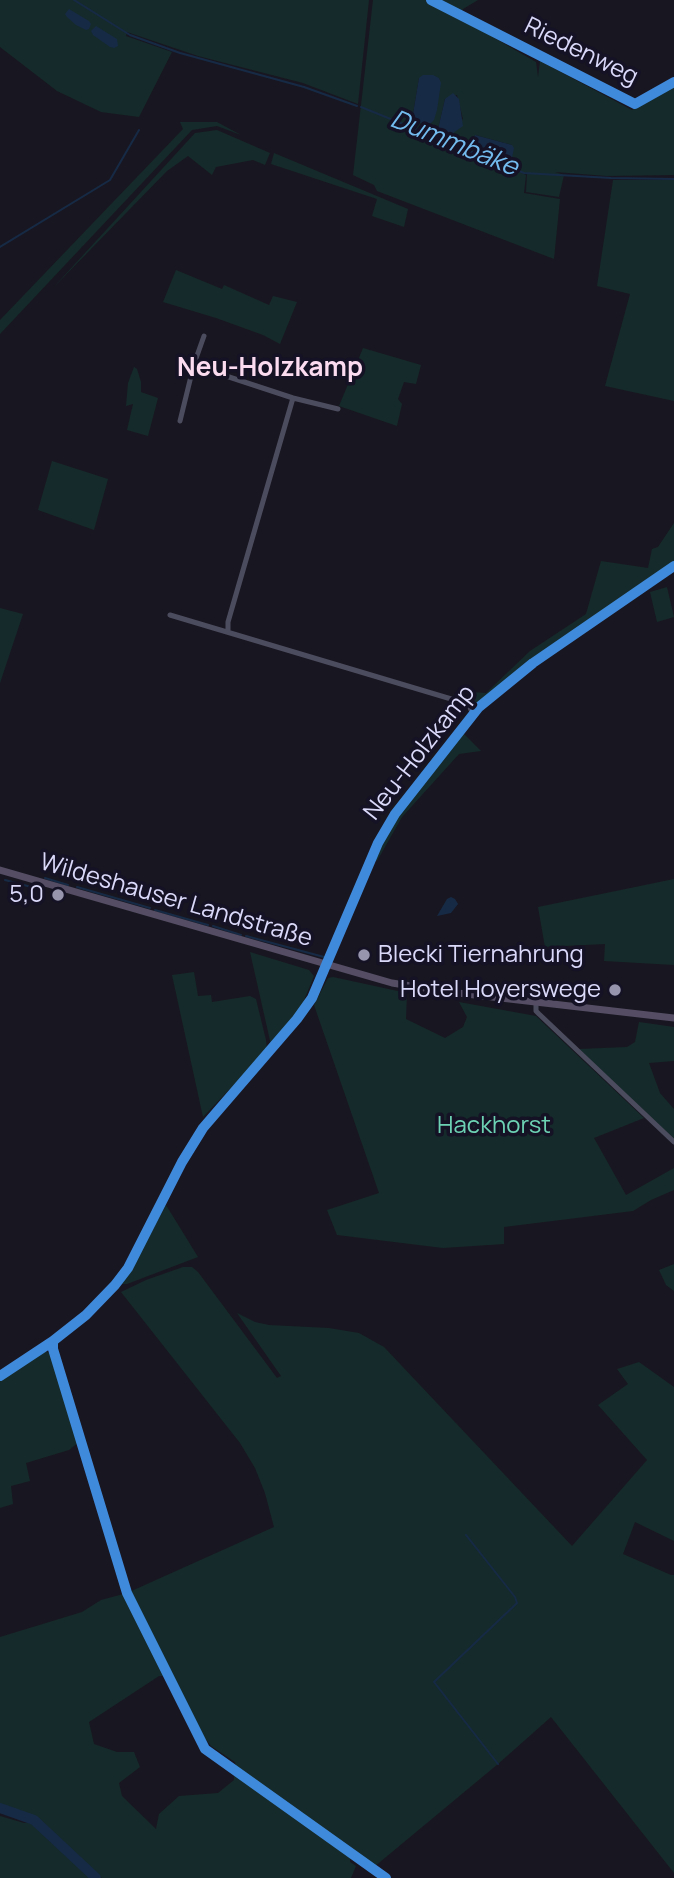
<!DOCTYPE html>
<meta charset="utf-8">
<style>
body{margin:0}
canvas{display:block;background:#181620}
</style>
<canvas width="674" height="1878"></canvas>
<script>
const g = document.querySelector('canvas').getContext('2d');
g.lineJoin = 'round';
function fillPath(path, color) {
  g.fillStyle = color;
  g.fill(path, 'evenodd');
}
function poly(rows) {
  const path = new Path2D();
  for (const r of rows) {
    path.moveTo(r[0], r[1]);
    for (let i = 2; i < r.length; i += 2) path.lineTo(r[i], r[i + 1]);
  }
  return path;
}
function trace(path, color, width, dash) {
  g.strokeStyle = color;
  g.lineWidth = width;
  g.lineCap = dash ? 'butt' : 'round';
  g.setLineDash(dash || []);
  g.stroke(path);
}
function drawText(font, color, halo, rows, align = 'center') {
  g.font = font + ' Manrope,sans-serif';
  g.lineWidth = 7;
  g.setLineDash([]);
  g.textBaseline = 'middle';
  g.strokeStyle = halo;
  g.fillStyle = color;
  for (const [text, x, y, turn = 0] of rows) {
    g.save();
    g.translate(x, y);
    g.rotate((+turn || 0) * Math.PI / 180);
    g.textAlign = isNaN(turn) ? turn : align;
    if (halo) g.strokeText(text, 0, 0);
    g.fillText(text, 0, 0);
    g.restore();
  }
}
fillPath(poly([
 [0,0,369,0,358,104,303,83,198,56,127,32,126,36,172,52,139,117,101,112,57,91,0,47],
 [373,0,478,0,463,9,458,17,536,62,538,77,540,61,632,110,674,85,674,175,607,176,555,172,564,175,559,197,526,192,527,174,498,162,526,175,524,193,560,199,554,259,377,191,374,185,353,175],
 [419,78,437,110,415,119,413,114],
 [457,95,463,119,438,129,445,99],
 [475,135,512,145,509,161,473,145],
 [180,122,217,122,241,135,217,126,192,130,0,334,0,320,183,129],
 [217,130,270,153,265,165,253,160,216,167,212,175,188,156,167,171,52,289,195,133],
 [274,153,408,209,404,227,372,216,377,199,271,164],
 [613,180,674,180,674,401,605,386,630,294,597,286],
 [176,270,222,289,224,285,269,305,273,296,297,302,280,344,263,335,216,318,163,302],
 [363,348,421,365,416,384,404,382,398,399,402,404,397,426,339,406],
 [134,367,137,369,141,382,141,392,158,398,148,436,127,430,133,404,126,406,128,383],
 [52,461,108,479,94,530,38,510],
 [674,523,674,564,533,661,475,708,469,702,472,692,486,693,530,651,586,614,601,561,648,568,652,549,658,547],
 [667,587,674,617,657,622,650,592],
 [0,608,23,614,0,683],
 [463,733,481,751,459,754,402,817,377,861,374,860,401,811],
 [674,879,674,965,604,961,605,944,545,947,538,907],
 [250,952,309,970,314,976,302,1005,291,1022,271,1045],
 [194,972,198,996,211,995,212,1002,250,996,256,999,266,1040,267,1050,203,1117,172,975],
 [333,977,407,993,406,1019,445,1038,463,1027,467,1017,459,1002,536,1016,644,1118,594,1138,626,1195,674,1168,674,1190,651,1200,633,1211,504,1227,504,1244,443,1248,337,1235,327,1210,379,1193,314,1005,328,978],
 [639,1022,674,1027,674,1061,649,1063,660,1093,674,1109,674,1139,579,1049,627,1047,635,1042],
 [166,1205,198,1257,127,1284,120,1284,131,1270],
 [674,1264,674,1291,666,1285,659,1270],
 [183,1267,192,1267,198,1272,277,1378,281,1376,237,1313,255,1322,269,1325,329,1328,359,1333,384,1347,572,1546,647,1460,598,1405,628,1384,617,1369,639,1362,674,1387,674,1541,635,1522,623,1554,671,1575,674,1575,674,1873,551,1717,498,1764,374,1867,350,1850,350,1862,356,1866,351,1878,102,1878,39,1823,28,1816,0,1806,0,1637,82,1612,101,1600,127,1593,274,1527,265,1493,255,1468,240,1443,121,1292,146,1280],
 [159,1676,168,1676,190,1719,211,1746,235,1762,237,1771,234,1772,234,1780,218,1793,179,1796,159,1814,156,1829,122,1796,119,1783,140,1767,134,1752,117,1752,94,1744,89,1722],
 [43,1351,53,1354,79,1442,69,1450,26,1463,30,1481,11,1486,13,1504,0,1508,0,1381],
 [0,1816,24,1823,33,1822,47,1839,93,1878,0,1878]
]), '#152a2a');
fillPath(poly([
 [69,9,89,21,91,24,89,29,86,30,76,25,67,17,65,14],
 [96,26,117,39,118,46,114,48,110,47,93,35,91,31],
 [423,75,433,75,439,78,441,83,437,110,434,120,429,125,422,124,414,119,413,114,419,78],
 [453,93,459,99,463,126,449,136,443,134,438,129,445,99],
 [475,135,512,145,514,148,512,158,509,161,473,145,471,143],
 [451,897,455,899,458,904,451,913,437,916,447,899]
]), '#162a45');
trace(poly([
 [74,0,130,35,180,53,304,87,357,106],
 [361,107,524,173,611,178,674,179],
 [0,247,110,180,139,130],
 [45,878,68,885],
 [5,880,35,888],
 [77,887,150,908],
 [155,910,208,925],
 [213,926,241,935],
 [246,936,324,957],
 [466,1535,515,1597,517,1603,434,1682,498,1764]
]), '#162a45', 2);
trace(poly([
 [0,1808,34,1820,96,1878]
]), '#162a45', 10);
trace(poly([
 [431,0,635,104,674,82],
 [192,374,213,373,223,375,293,398,338,409],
 [180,421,194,364,204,336],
 [170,615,468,704,473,714],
 [228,632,228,622,293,398],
 [536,1002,536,1011,539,1014,674,1142],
 [0,1376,53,1341,86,1315,115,1285,128,1268,182,1162,203,1128,297,1019,312,998,378,843,395,814,479,707,533,663,674,566]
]), '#4c4c5f', 5);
trace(poly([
 [0,870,392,983,449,992,674,1018]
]), '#544d64', 7);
trace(poly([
 [431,0,635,104,674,82],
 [53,1341,53,1349,127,1593,205,1749,386,1878],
 [0,1376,53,1341,86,1315,115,1285,128,1268,182,1162,203,1128,297,1019,312,998,378,843,395,814,479,707,533,663,674,566]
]), '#408adc', 10);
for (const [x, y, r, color] of [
 [58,895,7,"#9795ae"],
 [364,955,7,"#9795ae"],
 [615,990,7,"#9795ae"]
]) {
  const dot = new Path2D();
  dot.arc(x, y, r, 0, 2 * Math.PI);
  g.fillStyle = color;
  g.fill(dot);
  trace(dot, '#141224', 2.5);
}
drawText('24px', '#dbd9fa', '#141224', [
 ["Riedenweg",581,52,26],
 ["Neu-Holzkamp",420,753,-52],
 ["Wildeshauser Landstraße",176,901,16]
]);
drawText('24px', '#dbd9fa', '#141224', [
 ["5,0",44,895],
 ["Blecki Tiernahrung",378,955,"left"],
 ["Hotel Hoyerswege",601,990]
], 'right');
drawText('24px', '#6dd2b4', '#141224', [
 ["Hackhorst",494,1126]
]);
drawText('italic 26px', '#73bbee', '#141224', [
 ["Dummbäke",454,144,22]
]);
drawText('bold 26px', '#fbdbf0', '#141224', [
 ["Neu-Holzkamp",270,369]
]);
</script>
